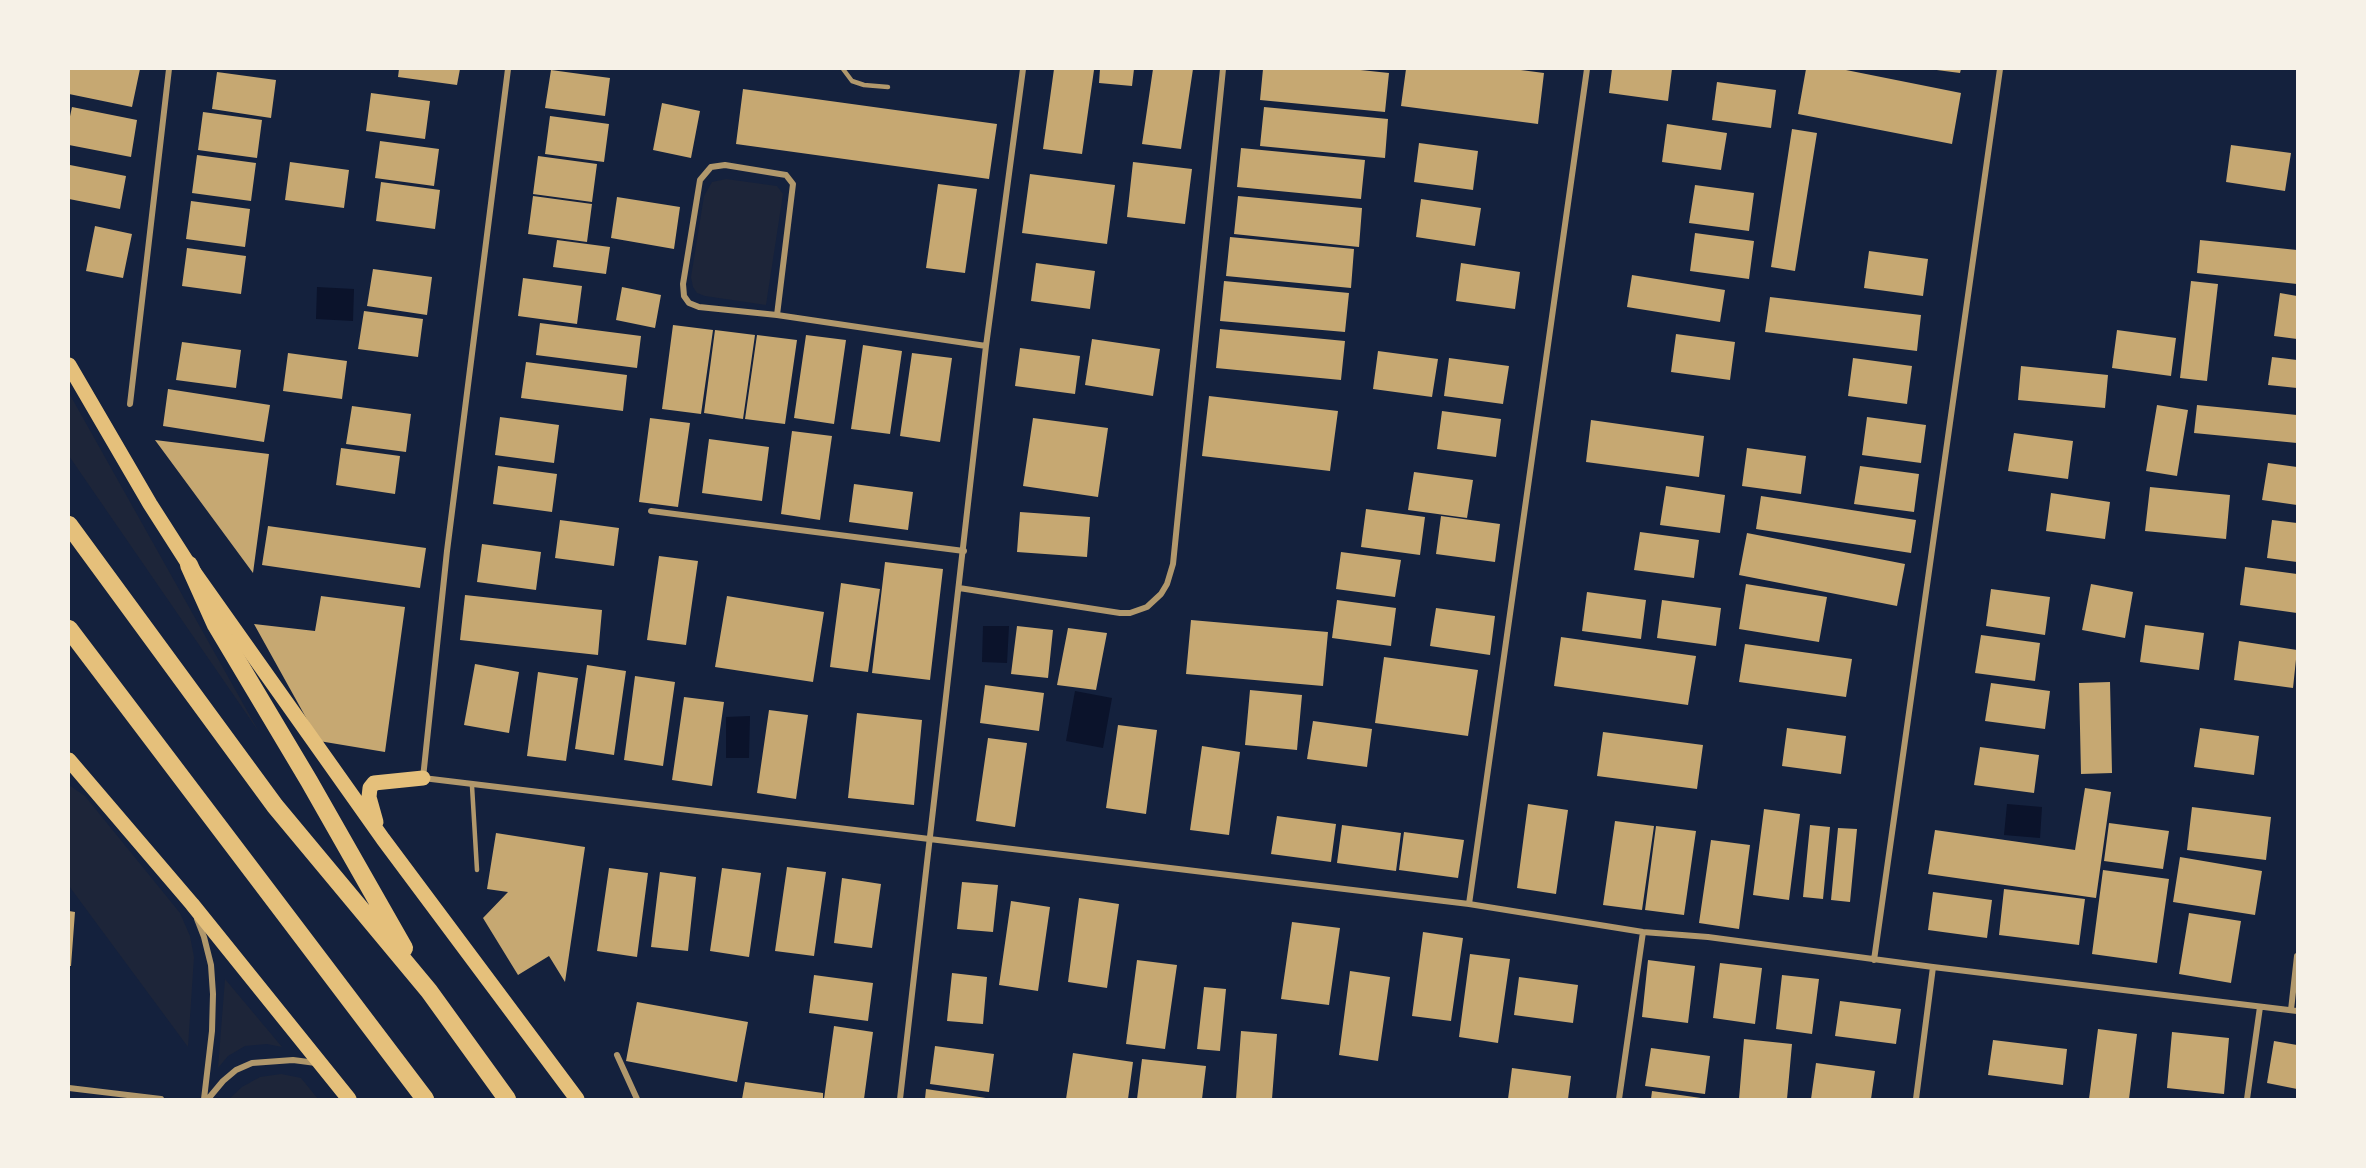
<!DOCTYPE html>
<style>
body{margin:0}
#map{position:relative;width:2366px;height:1168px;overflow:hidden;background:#14213d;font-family:Raleway,sans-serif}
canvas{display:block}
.frame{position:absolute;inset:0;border:70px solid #f6f1e7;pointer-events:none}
</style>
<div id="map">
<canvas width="2366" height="1168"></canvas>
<div class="frame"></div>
</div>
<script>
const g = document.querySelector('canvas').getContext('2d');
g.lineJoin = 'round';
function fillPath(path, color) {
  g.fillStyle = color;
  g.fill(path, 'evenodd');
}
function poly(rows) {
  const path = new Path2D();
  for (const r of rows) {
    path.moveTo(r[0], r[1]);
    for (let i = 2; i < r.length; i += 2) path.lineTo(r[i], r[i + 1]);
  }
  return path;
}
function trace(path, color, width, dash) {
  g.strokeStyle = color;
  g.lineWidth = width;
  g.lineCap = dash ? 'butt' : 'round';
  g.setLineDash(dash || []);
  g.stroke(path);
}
fillPath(poly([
 [726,179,777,186,783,194,766,305,705,296,697,293,693,287,691,277,704,196,712,182],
 [69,393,259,732,69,456],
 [69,785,85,796,180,913,190,936,194,957,188,1047,69,886],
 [225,979,282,1047,267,1044,245,1046,228,1056,218,1068],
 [281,1074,301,1078,318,1099,229,1099,242,1087,260,1077]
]), '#1d2539');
fillPath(poly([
 [317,287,354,289,353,321,316,319],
 [983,626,1009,626,1007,663,982,662],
 [1075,691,1112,698,1103,748,1066,741],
 [750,716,749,758,726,758,726,717],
 [2007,804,2042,807,2040,838,2004,835]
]), '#0b132b');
fillPath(poly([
 [69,69,140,69,132,107,69,94],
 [399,69,460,69,457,85,398,77],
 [1054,69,1094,70,1082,154,1043,149],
 [1100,69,1134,69,1132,86,1099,83],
 [1153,69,1193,69,1181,149,1142,144],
 [1263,69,1351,69,1389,73,1385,112,1260,100],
 [1406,69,1513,69,1544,73,1538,124,1401,106],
 [1612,69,1672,69,1668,101,1609,93],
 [1806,69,1841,69,1961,93,1952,144,1798,114],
 [1929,69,1961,69,1960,73],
 [551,70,610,78,605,116,545,108],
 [217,72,276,80,271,118,212,109],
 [1717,82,1776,90,1771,128,1712,120],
 [743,89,997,124,989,179,736,144],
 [371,93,430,101,425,139,366,131],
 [662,103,700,111,691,158,653,150],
 [72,107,137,120,131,157,69,145,69,121],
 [1264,107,1388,119,1385,158,1260,146],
 [203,112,262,120,257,158,198,150],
 [550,116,609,124,604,162,545,154],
 [1667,124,1727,133,1721,170,1662,162],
 [1792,129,1817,133,1795,271,1771,267],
 [380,141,439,149,434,186,375,178],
 [1419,143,1478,151,1473,190,1414,182],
 [2231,145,2291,153,2285,191,2226,182],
 [1241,148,1365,160,1361,199,1237,187],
 [197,155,256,163,251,201,192,193],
 [538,156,597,164,592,202,533,194],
 [290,162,349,170,344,208,285,200],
 [1133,162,1192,169,1185,224,1127,217],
 [70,165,126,176,120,209,69,199],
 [1030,174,1115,185,1107,244,1022,233],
 [381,182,440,190,435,229,376,221],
 [938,184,977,189,965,273,926,268],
 [1695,185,1754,193,1749,231,1689,223],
 [533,196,592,204,587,242,528,234],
 [1238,196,1362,208,1359,247,1234,234],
 [617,197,680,207,674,249,611,238],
 [1421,199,1481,208,1475,246,1416,237],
 [191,201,250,209,245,247,186,239],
 [95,226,132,234,123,278,86,271],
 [1695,233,1754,241,1749,279,1690,271],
 [1230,237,1354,249,1351,288,1226,276],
 [557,240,610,247,606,274,553,267],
 [2200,240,2297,250,2297,284,2197,273],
 [187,248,246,256,241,294,182,286],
 [1869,251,1928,259,1923,296,1864,288],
 [1036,263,1095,271,1090,309,1031,301],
 [1461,263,1520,272,1515,309,1456,301],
 [373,269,432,277,427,315,367,306],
 [1632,275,1725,290,1720,322,1627,307],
 [523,278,582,286,577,324,518,316],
 [1224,281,1349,293,1345,332,1220,321],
 [2191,281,2218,284,2207,381,2180,378],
 [622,287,661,295,655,328,616,320],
 [2280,293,2297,296,2297,339,2274,336],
 [1770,297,1921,315,1917,351,1765,332],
 [364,311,423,319,418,357,358,349],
 [540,323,641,336,637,368,536,355],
 [673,325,713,330,701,414,662,409],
 [1220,329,1345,341,1341,380,1216,368],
 [715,330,755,335,743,419,704,413],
 [2117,330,2176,338,2171,376,2112,368],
 [1676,334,1735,342,1730,380,1671,372],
 [757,335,797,340,785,424,745,419],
 [806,335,846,340,834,424,794,418],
 [1092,339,1160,349,1153,396,1085,385],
 [182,342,241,350,236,388,176,380],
 [863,345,902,351,890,434,851,429],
 [1020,348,1080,356,1075,394,1015,386],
 [1378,351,1438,359,1432,397,1373,389],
 [288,353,347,361,342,399,283,391],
 [912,353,952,358,940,442,900,436],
 [2272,357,2297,360,2297,388,2268,385],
 [1449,358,1509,366,1503,404,1444,396],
 [1853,358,1912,366,1907,404,1848,396],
 [526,362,627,375,623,411,521,398],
 [2021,366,2108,375,2105,408,2018,400],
 [168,389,270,405,264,442,163,426],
 [1209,396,1338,411,1330,471,1202,456],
 [2157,405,2188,410,2177,476,2146,471],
 [2197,405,2297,415,2297,443,2194,433],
 [352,406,411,414,406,452,346,444],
 [1442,411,1501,419,1496,457,1437,449],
 [500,417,559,425,554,463,495,455],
 [1867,417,1926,425,1921,463,1862,455],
 [650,418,690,423,678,507,639,502],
 [1033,418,1108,428,1098,497,1023,486],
 [1591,420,1704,436,1699,477,1586,462],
 [792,431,832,436,820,520,781,514],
 [2014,433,2073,441,2068,479,2008,471],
 [709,439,769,447,762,501,702,493],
 [155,440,269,454,253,573],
 [341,448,400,456,395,494,336,485],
 [1747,448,1806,456,1801,494,1742,486],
 [2268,463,2297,467,2297,505,2262,500],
 [498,466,557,474,552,512,493,504],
 [1860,466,1919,474,1914,512,1854,504],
 [1414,472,1473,480,1467,518,1408,510],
 [854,484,913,492,908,530,849,522],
 [1666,486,1725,495,1720,533,1660,525],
 [2150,487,2230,495,2226,539,2145,531],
 [2051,493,2110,502,2105,539,2046,531],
 [1761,496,1916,520,1911,553,1756,529],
 [1366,509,1425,517,1420,555,1361,547],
 [1020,512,1090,517,1087,557,1017,552],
 [1441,516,1500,524,1495,562,1436,554],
 [560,520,619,528,614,566,555,558],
 [2272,520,2297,523,2297,562,2267,558],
 [268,526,426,548,420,588,262,565],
 [1640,532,1699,540,1694,578,1634,570],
 [1747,533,1905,564,1897,606,1739,575],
 [482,544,541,552,536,590,477,582],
 [1341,552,1401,560,1395,597,1336,589],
 [659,556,698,561,686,645,647,640],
 [885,562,943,569,930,680,872,673],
 [2245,567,2297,574,2297,613,2240,605],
 [841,583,880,589,868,672,830,667],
 [1746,584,1827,597,1819,642,1739,629],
 [2091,584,2133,592,2125,638,2082,630],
 [1991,589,2050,597,2045,635,1986,626],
 [1587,592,1646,600,1641,639,1582,631],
 [465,595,602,610,598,655,460,640],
 [321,596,405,607,385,752,319,741,254,624,315,631],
 [727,596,824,612,813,682,715,667],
 [1337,600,1396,608,1391,646,1332,638],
 [1662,600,1721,608,1716,646,1657,638],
 [1436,608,1495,616,1490,655,1430,646],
 [1191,620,1328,632,1323,686,1186,674],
 [2145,625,2204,633,2199,670,2140,662],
 [1017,626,1053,630,1048,678,1011,674],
 [1068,628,1107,633,1096,690,1057,685],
 [1981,635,2040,643,2035,681,1975,673],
 [1561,637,1696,656,1688,705,1554,686],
 [2239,641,2297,650,2293,688,2234,680],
 [1745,644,1852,659,1846,697,1739,682],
 [1384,657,1478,670,1468,736,1375,723],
 [475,664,519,672,509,733,464,725],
 [587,665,626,671,614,755,575,749],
 [538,672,578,678,566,761,527,756],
 [635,676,675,682,663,766,624,760],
 [2110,682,2112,773,2081,774,2079,683],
 [1991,683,2050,691,2045,729,1985,721],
 [985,685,1044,693,1039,731,980,723],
 [1250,690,1302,695,1297,750,1245,745],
 [684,697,724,702,712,786,672,780],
 [769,710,808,715,796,799,757,793],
 [857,713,922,720,914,805,848,798],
 [1313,721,1372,729,1367,767,1307,759],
 [1118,725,1157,730,1146,814,1106,808],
 [1787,728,1846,736,1841,774,1782,766],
 [2200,728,2259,736,2254,775,2194,767],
 [1603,732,1703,745,1697,789,1597,776],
 [988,738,1027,743,1015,827,976,821],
 [1202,746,1240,752,1229,835,1190,830],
 [1980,747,2039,755,2034,793,1974,785],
 [2085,788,2111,792,2096,898,1928,874,1935,830,2075,850],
 [1528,804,1568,810,1556,894,1517,888],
 [2192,807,2271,817,2266,860,2187,850],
 [1764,809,1800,814,1789,900,1753,895],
 [1277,816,1336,824,1331,862,1271,854],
 [1615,821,1654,826,1642,910,1603,905],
 [2109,823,2169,831,2163,869,2104,861],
 [1342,825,1401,833,1396,871,1337,863],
 [1810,825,1830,827,1823,899,1803,897],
 [1656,826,1696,831,1684,915,1645,910],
 [1838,828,1857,829,1850,902,1831,900],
 [1404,832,1464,840,1458,878,1399,870],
 [496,833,585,847,565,982,549,956,518,975,483,918,508,892,487,889],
 [1711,840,1750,845,1739,929,1699,923],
 [2180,857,2262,871,2255,915,2173,902],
 [787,867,826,872,814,956,775,951],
 [609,868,648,873,637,957,597,951],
 [722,868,761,873,749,957,710,951],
 [2103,870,2169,879,2157,963,2092,954],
 [660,872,696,877,688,951,651,947],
 [842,878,881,884,872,948,834,943],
 [962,882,998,885,993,932,957,929],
 [2004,889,2085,899,2079,945,1999,935],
 [1933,892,1992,900,1987,938,1928,930],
 [1079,898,1119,904,1107,988,1068,982],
 [1011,901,1050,907,1038,991,999,985],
 [69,911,75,912,71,966,69,966],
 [2189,913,2241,921,2231,983,2179,974],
 [1292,922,1340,928,1329,1005,1281,999],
 [1423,932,1463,938,1451,1021,1412,1016],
 [1470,954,1510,959,1498,1043,1459,1037],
 [1137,960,1177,965,1165,1049,1126,1044],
 [1648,960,1695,966,1688,1023,1642,1017],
 [1720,963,1762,968,1755,1024,1713,1018],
 [1350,971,1390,977,1378,1061,1339,1055],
 [952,973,987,977,983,1024,947,1021],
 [814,975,873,983,868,1021,809,1013],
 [1782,975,1819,979,1812,1034,1776,1029],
 [1519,977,1578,985,1573,1023,1514,1015],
 [1204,987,1226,989,1220,1051,1197,1049],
 [1840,1001,1901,1009,1896,1044,1835,1036],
 [637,1002,748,1022,737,1082,626,1061],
 [834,1026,873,1032,864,1099,824,1099],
 [2098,1029,2137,1034,2129,1099,2089,1099],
 [1241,1031,1277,1034,1272,1099,1236,1099],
 [2172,1032,2229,1038,2224,1094,2167,1088],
 [1744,1039,1792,1044,1787,1099,1739,1099],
 [1993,1040,2067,1049,2063,1085,1988,1075],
 [2274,1041,2297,1045,2297,1089,2267,1083],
 [935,1046,994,1054,989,1092,930,1084],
 [1651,1048,1710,1056,1705,1094,1645,1086],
 [1073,1053,1133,1062,1128,1099,1066,1099],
 [1142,1059,1206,1066,1202,1099,1137,1099],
 [1816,1063,1875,1071,1871,1099,1811,1099],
 [1512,1068,1571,1076,1568,1099,1508,1099],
 [745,1082,823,1093,823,1099,742,1099],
 [926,1089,986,1098,986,1099,925,1099],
 [1652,1091,1701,1098,1701,1099,1651,1099]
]), '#c6a872');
trace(poly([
 [843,69,852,81,864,85,888,87],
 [472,786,477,870]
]), '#b1986c', 4.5);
trace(poly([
 [508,69,447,551,423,778,1469,904,1643,932,1708,937,1933,967,2297,1011],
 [725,165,786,175,793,184,777,315,699,307,689,303,684,296,683,284,700,180,711,167,725,165],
 [777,315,986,346],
 [130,404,169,69],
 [651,511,964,551],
 [959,588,1120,613,1130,613,1147,607,1161,594,1167,584,1173,564,1223,69],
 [1469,904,1587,69],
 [197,919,204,937,211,965,213,994,212,1031,204,1099],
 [1874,960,2000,69],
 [2291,1010,2297,956],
 [617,1055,637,1099],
 [69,1088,161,1099],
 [208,1099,223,1081,236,1070,252,1063,293,1060,316,1063],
 [900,1099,986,346,1023,69],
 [1619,1099,1643,932],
 [1916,1099,1933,967],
 [2247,1099,2260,1007]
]), '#b1986c', 6);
trace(poly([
 [69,365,150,504,189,565,383,839,577,1099],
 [69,760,192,904,349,1099],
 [376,822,369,797,370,788,374,783,423,778]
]), '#e5c07b', 15);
trace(poly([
 [69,525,275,806,429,991,507,1099],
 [189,565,216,625,309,781,404,948],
 [69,629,425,1099]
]), '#e5c07b', 18);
</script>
